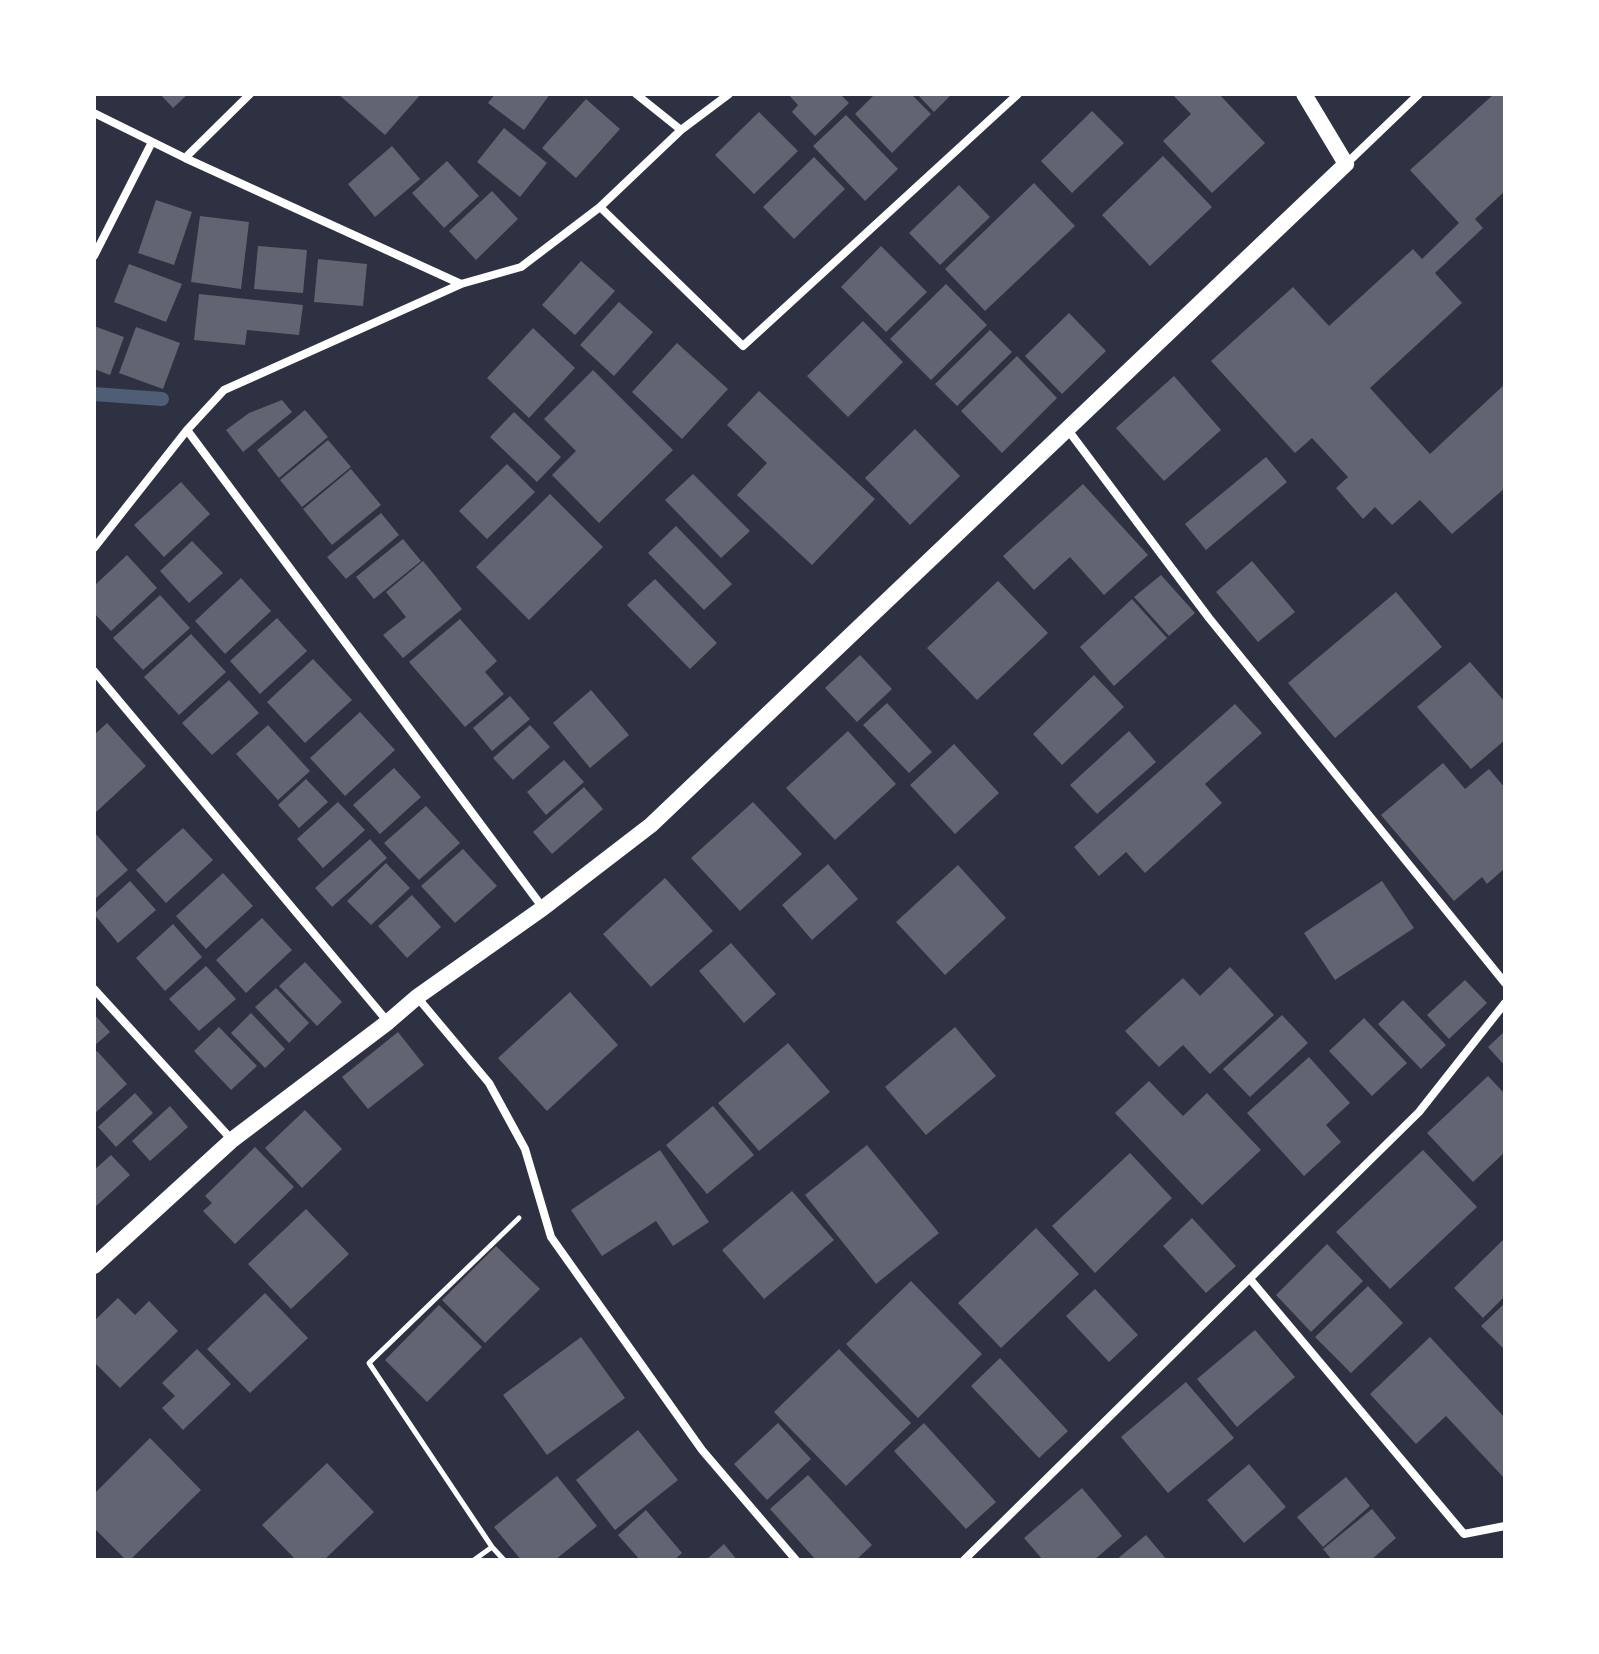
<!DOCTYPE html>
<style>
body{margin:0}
#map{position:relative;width:1599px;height:1654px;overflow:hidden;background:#2d3142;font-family:Lato,sans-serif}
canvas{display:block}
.frame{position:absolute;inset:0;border:96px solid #fff;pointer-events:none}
</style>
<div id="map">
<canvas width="1599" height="1654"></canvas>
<div class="frame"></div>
</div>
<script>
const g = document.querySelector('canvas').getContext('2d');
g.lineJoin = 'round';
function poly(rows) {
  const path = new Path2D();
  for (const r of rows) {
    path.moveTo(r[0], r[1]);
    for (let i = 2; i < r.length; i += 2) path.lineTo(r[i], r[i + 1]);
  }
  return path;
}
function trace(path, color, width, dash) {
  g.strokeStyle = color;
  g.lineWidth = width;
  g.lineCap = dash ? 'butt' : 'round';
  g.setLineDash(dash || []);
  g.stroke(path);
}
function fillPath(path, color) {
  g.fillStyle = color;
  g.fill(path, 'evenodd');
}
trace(poly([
 [94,394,162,399]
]), '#4f5d75', 14);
fillPath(poly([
 [160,94,188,94,173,108],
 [338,94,421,94,385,135],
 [495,94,550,94,524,130,488,103],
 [788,94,840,94,849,103,815,136,792,112,798,105],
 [875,94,911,94,931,114,892,153,855,114],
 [917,94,952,94,934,112],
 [1172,94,1219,94,1265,143,1212,193,1163,141,1191,114],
 [1494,94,1505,94,1505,191,1475,219,1483,228,1435,273,1462,303,1370,388,1430,454,1505,384,1505,488,1452,534,1420,500,1392,525,1375,507,1363,519,1336,488,1348,477,1312,438,1295,453,1211,361,1293,287,1329,326,1413,249,1422,259,1459,223,1410,170],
 [586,99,620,129,576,178,542,148],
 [1092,111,1124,143,1072,193,1041,161],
 [759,112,798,151,754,194,715,155],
 [846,115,898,169,865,201,813,146],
 [504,128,547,163,520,197,477,162],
 [392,146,420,179,375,217,348,184],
 [1163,156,1212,207,1150,266,1102,215],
 [814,157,845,189,794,239,763,207],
 [447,161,479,196,444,228,412,193],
 [1034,183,1075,226,985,311,945,269],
 [959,185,990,217,940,265,909,233],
 [492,191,518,219,476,260,449,231],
 [156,200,192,212,174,265,138,253],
 [200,216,249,222,241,289,191,282],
 [258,246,307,250,303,293,254,289],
 [881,246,927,292,886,332,841,287],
 [318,259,367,264,363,306,314,302],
 [581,261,615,291,575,335,542,305],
 [129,264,182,284,166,322,114,302],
 [946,284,987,325,931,380,890,339],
 [199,294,303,305,299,335,247,330,245,345,194,340],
 [619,302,653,332,614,376,580,345],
 [1069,313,1106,351,1062,394,1025,356],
 [863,321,903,362,848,417,807,376],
 [94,326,124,337,110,375,94,369],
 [136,327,180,343,163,389,119,373],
 [533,328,575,368,529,418,487,378],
 [990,330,1012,352,957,406,935,384],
 [677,343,728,389,682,439,632,392],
 [1017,356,1057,398,1002,453,961,411],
 [593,370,673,450,599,523,552,475,576,451,544,419],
 [1174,376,1221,430,1164,481,1116,428],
 [759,391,875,499,812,565,737,495,767,463,727,425],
 [282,400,292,412,243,452,226,430,249,413],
 [305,410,328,437,279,478,257,450],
 [514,412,561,457,537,482,490,437],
 [915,429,960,476,910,525,865,478],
 [328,440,351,467,302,507,280,480],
 [1266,457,1287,482,1206,550,1185,524],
 [507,464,535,492,487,539,459,511],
 [351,469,381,505,332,545,303,509],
 [693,474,750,531,721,558,665,500],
 [181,482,210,514,164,557,134,525],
 [1083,484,1148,555,1104,595,1070,557,1034,590,1003,556],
 [550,494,603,547,529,620,476,567],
 [381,513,399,535,346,579,327,557],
 [676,526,732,584,704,610,648,553],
 [403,539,421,561,374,599,356,577],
 [192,541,223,573,189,603,160,571],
 [127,555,157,588,111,631,94,613,94,586],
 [423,561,462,609,403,658,383,635,406,617,386,592],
 [1252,561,1295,612,1258,642,1216,592],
 [1161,575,1195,613,1169,636,1134,597],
 [241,578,271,611,225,654,195,621],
 [655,579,717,643,690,669,627,605],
 [998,581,1048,633,977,700,927,648],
 [1396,592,1442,647,1335,738,1288,683],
 [160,595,190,628,143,670,113,638],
 [1132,599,1167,638,1114,686,1080,647],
 [277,618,307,651,260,694,230,661],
 [460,619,497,661,485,672,504,694,465,727,409,662],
 [191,634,226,672,179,715,144,677],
 [860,655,892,689,857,722,825,688],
 [313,659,352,700,305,743,267,702],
 [1470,662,1505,702,1505,740,1471,769,1417,707],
 [1094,675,1124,707,1062,765,1033,734],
 [229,680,259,713,212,755,182,723],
 [591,690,629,735,590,768,553,723],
 [510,696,530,719,492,751,473,728],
 [887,703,932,752,909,773,863,725],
 [1235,704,1262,733,1205,784,1222,803,1145,873,1126,852,1099,876,1074,847],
 [360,712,395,750,345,796,310,758],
 [107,723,146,766,94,814,94,735],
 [268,725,310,771,278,800,236,754],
 [530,725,550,747,513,780,493,758],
 [848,731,896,784,835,840,786,788],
 [1129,731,1156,762,1097,814,1070,785],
 [954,744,999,793,955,834,910,785],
 [564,760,584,782,546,815,527,792],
 [1443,763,1465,789,1489,769,1505,788,1505,868,1487,884,1482,877,1454,901,1381,815],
 [394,768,421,797,380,834,353,805],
 [306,779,328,802,299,828,278,805],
 [584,787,603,809,552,854,533,832],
 [338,802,365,830,323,868,297,839],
 [753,802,802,854,740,911,691,858],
 [426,806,460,843,419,880,384,843],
 [183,828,213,860,166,903,136,870],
 [94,832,128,870,96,898,94,896],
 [370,839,387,858,332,907,315,888],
 [463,849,497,886,455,923,421,886],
 [386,863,410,888,371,925,347,901],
 [828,864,858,899,812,940,782,905],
 [958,865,1006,918,945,975,896,922],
 [223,873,253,906,206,949,176,916],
 [665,878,713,931,651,987,603,934],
 [130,881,156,910,118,943,94,914],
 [1382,881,1414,928,1335,980,1304,933],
 [412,895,441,927,407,958,378,926],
 [262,918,292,950,246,993,216,960],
 [173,924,202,957,165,991,136,958],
 [731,943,776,994,744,1023,699,971],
 [305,962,342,1002,317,1026,279,986],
 [206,966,236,999,199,1031,169,999],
 [1230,967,1274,1015,1210,1074,1183,1045,1159,1067,1125,1031,1183,978,1200,996],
 [1465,980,1487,1003,1449,1039,1427,1015],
 [276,988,309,1023,289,1043,255,1007],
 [570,992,618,1045,547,1111,498,1058],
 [1403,1000,1446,1045,1421,1069,1378,1024],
 [251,1013,285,1049,265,1068,231,1033],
 [94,1014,110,1032,94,1046],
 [1282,1015,1308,1043,1250,1097,1223,1069],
 [1364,1018,1407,1063,1372,1096,1329,1051],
 [219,1027,257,1066,231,1090,194,1051],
 [955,1027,996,1076,926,1135,885,1087],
 [1505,1031,1505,1066,1488,1047],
 [398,1032,424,1065,368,1109,342,1077],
 [788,1043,830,1092,759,1151,718,1103],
 [97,1051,127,1084,94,1114,94,1053],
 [1309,1057,1350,1103,1326,1125,1341,1142,1304,1176,1247,1113],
 [1488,1076,1505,1094,1505,1152,1473,1182,1427,1133],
 [1149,1081,1183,1116,1207,1093,1261,1150,1202,1205,1115,1113],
 [135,1093,153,1113,116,1147,98,1127],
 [170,1106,188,1127,150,1161,132,1141],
 [713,1106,754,1155,707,1194,666,1145],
 [305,1110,342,1149,302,1188,265,1148],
 [867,1145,939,1233,876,1284,805,1195],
 [255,1147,294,1187,235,1244,203,1211,212,1203,205,1196],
 [660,1150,709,1222,673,1246,656,1221,602,1256,571,1210],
 [1423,1150,1477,1207,1390,1289,1336,1232],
 [1130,1153,1172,1198,1095,1273,1052,1226],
 [111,1155,130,1175,94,1208,94,1170],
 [792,1191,834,1240,764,1299,722,1250],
 [306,1209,349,1254,291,1309,248,1264],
 [1192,1218,1236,1266,1206,1293,1163,1246],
 [1036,1228,1079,1274,1001,1348,958,1303],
 [1505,1238,1505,1296,1483,1318,1454,1288],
 [1327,1244,1363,1281,1311,1332,1276,1295],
 [496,1246,540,1289,485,1343,442,1300],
 [911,1281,982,1354,918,1418,846,1344],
 [1368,1286,1403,1323,1351,1373,1315,1337],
 [1095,1289,1138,1335,1109,1362,1066,1316],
 [265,1293,308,1338,250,1393,207,1349],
 [118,1298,135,1315,149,1301,178,1331,120,1388,94,1362,94,1321],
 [1505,1303,1505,1350,1481,1326],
 [439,1305,482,1347,427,1402,385,1360],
 [1255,1330,1295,1377,1237,1427,1197,1379],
 [581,1337,625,1398,547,1455,503,1395],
 [1430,1337,1505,1418,1505,1479,1446,1416,1416,1444,1370,1394],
 [197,1349,231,1384,183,1430,162,1408,175,1396,162,1383],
 [839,1349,911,1423,846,1486,774,1412],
 [1000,1358,1068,1431,1039,1458,971,1386],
 [1186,1382,1234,1438,1168,1493,1121,1437],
 [778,1423,811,1459,767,1500,734,1464],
 [924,1423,996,1502,966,1529,894,1451],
 [638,1430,678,1480,615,1530,576,1480],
 [150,1438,201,1490,130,1560,126,1560,94,1528,94,1494],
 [327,1463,374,1512,324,1560,296,1560,262,1525],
 [1249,1464,1286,1507,1244,1543,1207,1500],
 [808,1475,872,1545,856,1560,816,1560,770,1509],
 [557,1476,597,1526,555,1560,521,1560,494,1527],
 [1346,1477,1370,1506,1323,1547,1297,1517],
 [1082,1488,1122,1536,1094,1560,1043,1560,1024,1538],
 [1372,1509,1396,1538,1371,1560,1332,1560,1323,1549],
 [646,1510,682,1553,674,1560,640,1560,618,1535],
 [1146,1535,1167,1560,1116,1560],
 [724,1544,737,1560,706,1560]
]), '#626471');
trace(poly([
 [474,1560,492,1547],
 [504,1560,492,1547,369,1363,519,1218]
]), '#fff', 5);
trace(poly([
 [636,94,681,130],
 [94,113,185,158,461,284],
 [185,158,250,94],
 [1346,164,1419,94],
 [600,207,743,346,1018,94],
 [94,256,152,142],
 [187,430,543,908],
 [1068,430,1209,618,1505,983],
 [94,548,187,430,224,390,461,284,521,267,600,207,681,130,729,94],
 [94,671,388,1022],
 [94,989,232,1140],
 [417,997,489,1083,525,1149,551,1237,702,1450,796,1560],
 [1250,1279,1464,1534,1505,1526],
 [964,1560,1419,1112,1505,1003]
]), '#fff', 8);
trace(poly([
 [94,1266,232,1140,388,1022,417,997,543,908,651,825,1346,164,1304,94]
]), '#fff', 16);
</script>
